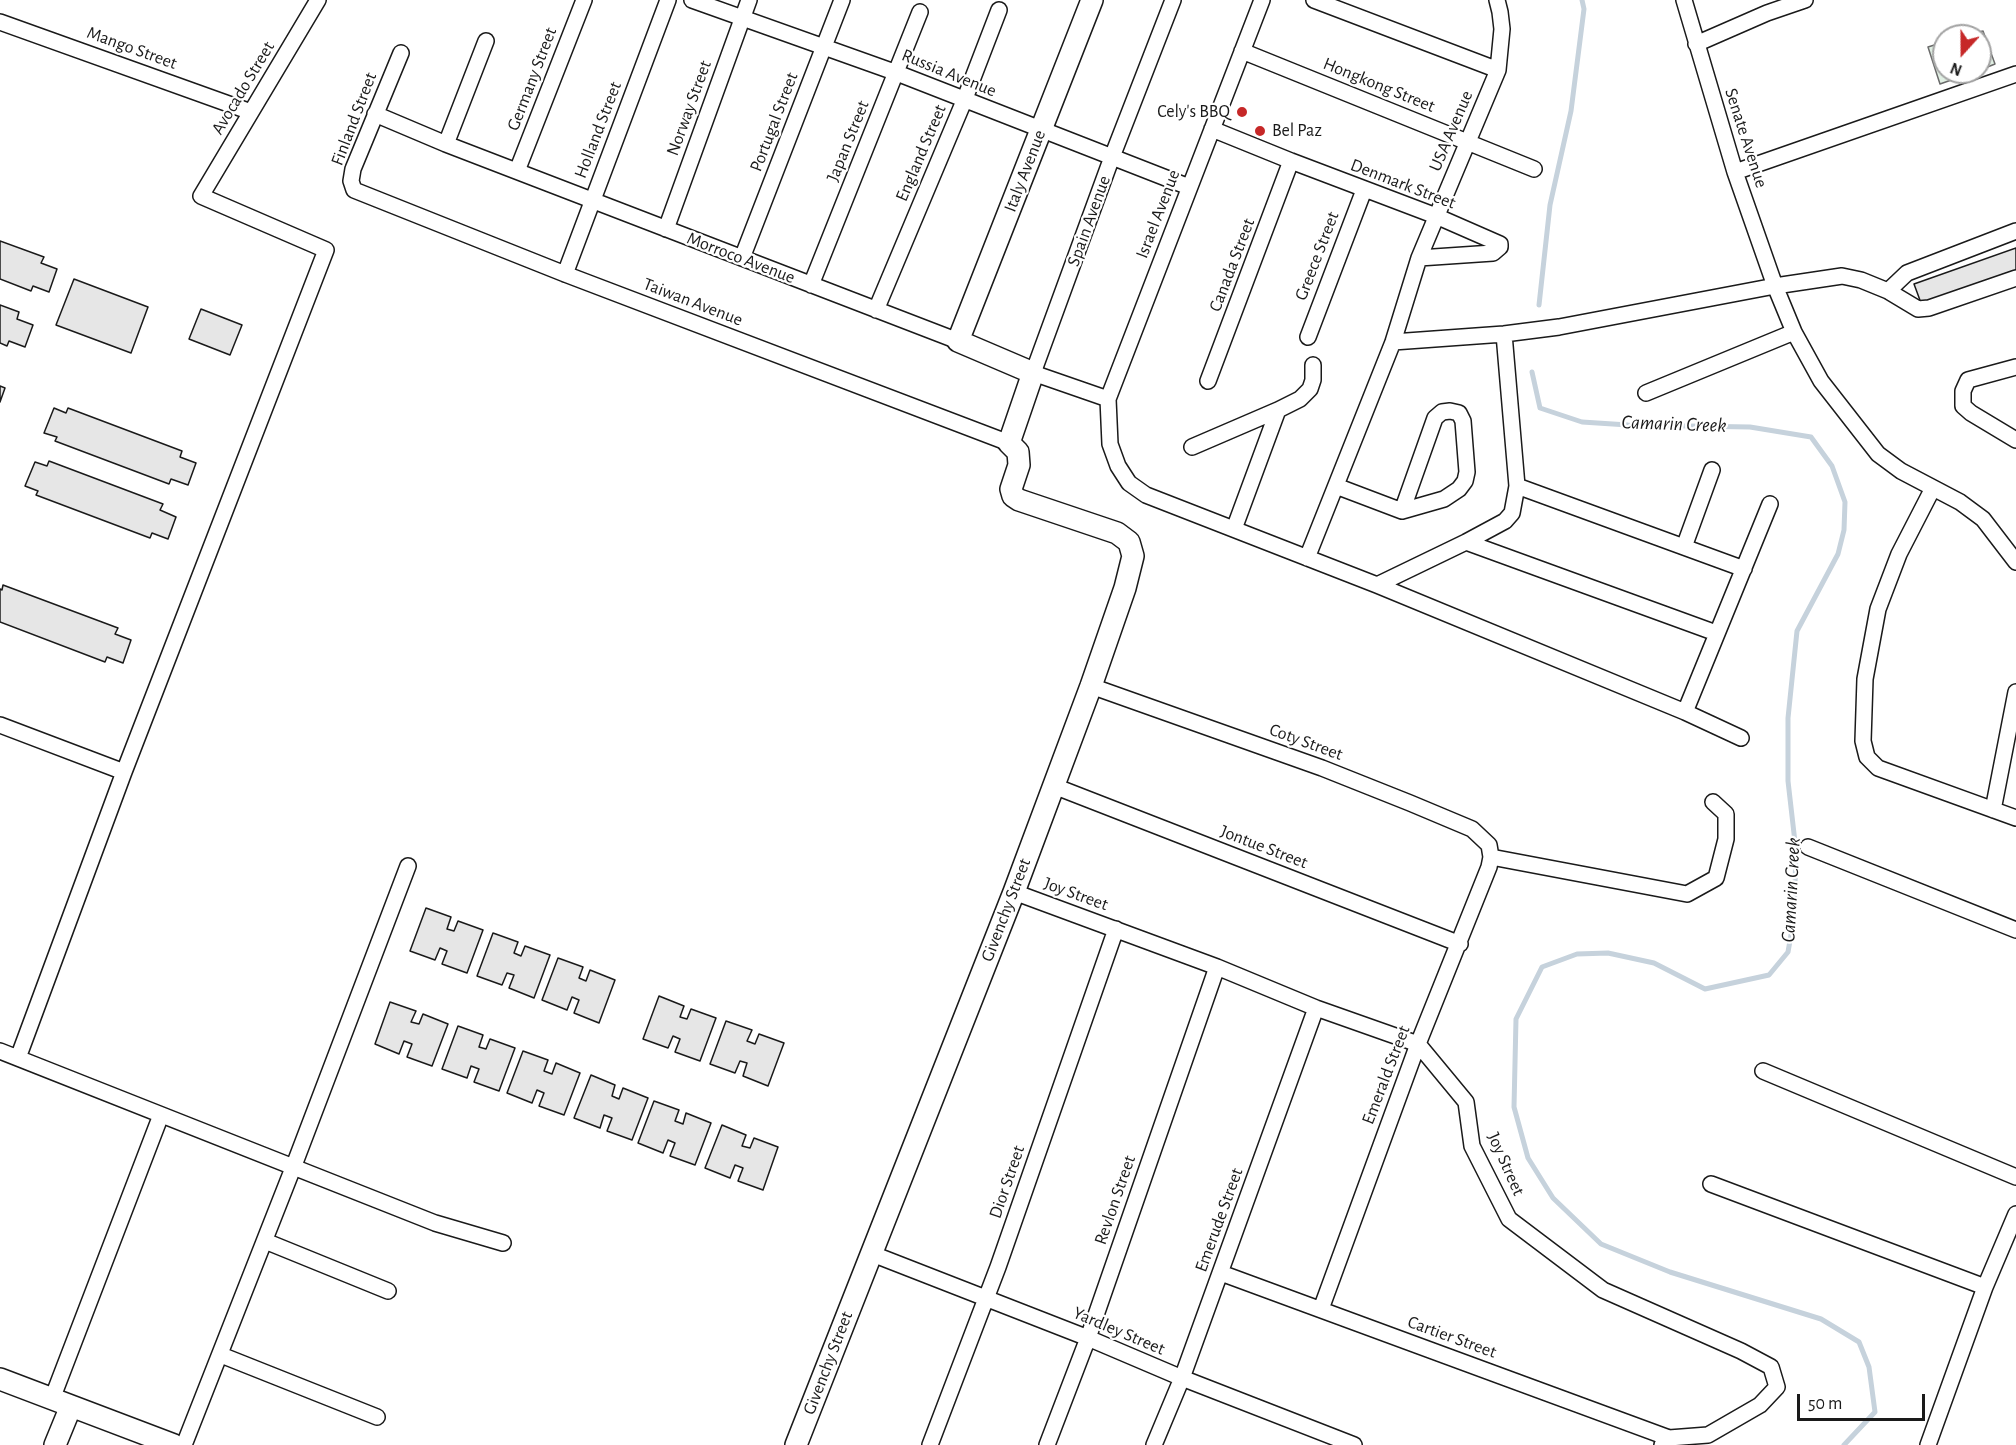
<!DOCTYPE html>
<style>
body{margin:0}
#map{position:relative;width:2016px;height:1445px;overflow:hidden;background:#fff;font-family:"Alegreya Sans",sans-serif}
canvas{display:block}
.north{position:absolute;left:1932px;top:24px;width:60px;height:60px;box-sizing:border-box;background:#fff;border:2px solid #a3a3a3;border-radius:50%;rotate:201deg;font-size:16px;font-weight:700;line-height:24px;text-align:center;color:#1a1a1a}
.north::after{content:'';display:block;margin:auto;width:21px;height:27px;background:#c62828;clip-path:polygon(50% 0,100% 100%,50% 72%,0 100%)}
.scale{position:absolute;left:1797px;top:1394px;width:128px;height:27px;box-sizing:border-box;border:3px solid #1a1a1a;border-top:0;padding-left:8px;font-size:18px;line-height:21px;white-space:nowrap;color:#1a1a1a;-webkit-text-stroke:4px #fff;paint-order:stroke}
</style>
<div id="map">
<canvas width="2016" height="1445"></canvas>
<div class="north">N</div>
<div class="scale">50 m</div>
</div>
<script>
const g = document.querySelector('canvas').getContext('2d');
g.lineJoin = 'round';
function fillPath(path, color) {
  g.fillStyle = color;
  g.fill(path, 'evenodd');
}
function poly(rows) {
  const path = new Path2D();
  for (const r of rows) {
    path.moveTo(r[0], r[1]);
    for (let i = 2; i < r.length; i += 2) path.lineTo(r[i], r[i + 1]);
  }
  return path;
}
function trace(path, color, width, dash) {
  g.strokeStyle = color;
  g.lineWidth = width;
  g.lineCap = dash ? 'butt' : 'round';
  g.setLineDash(dash || []);
  g.stroke(path);
}
function drawText(font, color, halo, rows, align = 'center') {
  g.font = font + ' "Alegreya Sans",sans-serif';
  g.lineWidth = 4.5;
  g.setLineDash([]);
  g.textBaseline = 'middle';
  g.strokeStyle = halo;
  g.fillStyle = color;
  for (const [text, x, y, turn = 0] of rows) {
    g.save();
    g.translate(x, y);
    g.rotate((+turn || 0) * Math.PI / 180);
    g.textAlign = isNaN(turn) ? turn : align;
    if (halo) g.strokeText(text, 0, 0);
    g.fillText(text, 0, 0);
    g.restore();
  }
}
const green = poly([
 [1983,31,1995,64,1980,70,1980,36,1965,36,1983,31],
 [1944,42,1944,72,1974,72,1940,84,1928,47,1944,42]
]);
fillPath(green, '#e0efe3');
trace(green, '#6a6a6a', 1.5);
trace(poly([
 [1539,305,1550,205,1571,111,1584,9,1582,0],
 [1532,372,1540,408,1582,422,1628,425,1750,427,1811,437,1832,466,1845,502,1844,530,1838,554,1797,631,1788,718,1788,781,1796,851,1794,918,1788,952,1769,975,1705,989,1654,963,1608,953,1577,954,1542,967,1516,1019,1514,1107,1528,1158,1553,1198,1601,1244,1670,1272,1821,1319,1859,1342,1869,1367,1875,1412,1844,1445]
]), '#c6d2dc', 5);
const building = poly([
 [0,241,44,257,41,263,57,269,49,292,33,286,31,291,0,279,0,241],
 [2016,248,2016,270,1921,303,1914,284,2016,248],
 [74,279,148,307,131,353,56,325,74,279],
 [0,305,19,312,17,319,33,325,25,347,9,341,7,346,0,343,0,305],
 [201,309,242,325,230,355,189,339,201,309],
 [0,386,5,388,0,402,0,386],
 [54,408,66,413,68,408,182,451,180,457,196,463,188,485,171,479,169,484,55,441,57,437,44,433,54,408],
 [49,461,163,504,160,510,176,517,168,539,152,533,150,538,36,495,38,491,25,486,35,462,47,466,49,461],
 [3,585,118,628,115,634,131,640,123,663,107,657,105,662,0,622,0,589,2,590,3,585],
 [426,908,451,917,447,929,454,931,458,921,483,930,467,973,442,964,447,951,440,948,435,960,410,951,426,908],
 [493,933,518,942,514,953,521,956,525,946,550,955,534,998,509,988,514,975,507,973,502,985,477,976,493,933],
 [558,958,583,967,579,978,586,981,590,970,615,980,599,1023,574,1013,579,1000,572,997,567,1010,542,1000,558,958],
 [659,996,684,1006,680,1017,687,1019,691,1009,716,1018,700,1061,675,1052,680,1039,673,1036,668,1048,643,1039,659,996],
 [390,1002,416,1011,411,1022,419,1024,423,1014,448,1024,432,1066,407,1057,412,1044,404,1041,399,1054,375,1044,390,1002],
 [726,1021,752,1030,747,1041,755,1044,759,1034,784,1043,768,1086,743,1076,747,1063,740,1061,735,1073,710,1064,726,1021],
 [458,1026,483,1035,479,1047,486,1049,490,1039,515,1048,499,1091,474,1082,479,1069,471,1066,467,1078,442,1069,458,1026],
 [523,1051,548,1060,544,1071,552,1074,556,1063,580,1073,564,1115,539,1106,544,1093,537,1090,532,1103,507,1093,523,1051],
 [591,1075,615,1085,612,1096,619,1099,623,1088,648,1098,632,1140,607,1131,612,1118,604,1115,600,1128,574,1118,591,1075],
 [654,1101,679,1110,675,1121,683,1124,686,1113,711,1123,695,1165,670,1156,675,1143,668,1140,663,1153,638,1143,654,1101],
 [722,1125,746,1135,742,1146,750,1148,754,1138,778,1147,763,1190,738,1181,743,1168,735,1165,730,1178,705,1168,722,1125]
]);
fillPath(building, '#e6e6e6');
trace(building, '#1a1a1a', 1.5);
const street = poly([
 [692,0,897,73,1189,187],
 [1262,0,1108,399,1110,444,1118,466,1129,483,1146,495,1377,585,1685,712,1741,738],
 [1314,0,1498,70],
 [1684,0,1735,172,1775,286,1794,332,1821,381,1878,454,1901,471,1960,502,1983,519,2016,562],
 [0,22,251,112],
 [1696,44,1767,13,1805,0],
 [1242,51,1534,169],
 [401,53,353,169,351,181,354,190,565,274,1009,443],
 [375,114,446,144,958,341],
 [1212,129,1291,161,1436,216,1500,244,1500,247,1493,253,1419,258],
 [446,144,486,41],
 [517,171,584,0],
 [1735,172,2016,74],
 [666,229,749,0],
 [742,258,842,0],
 [565,274,668,0],
 [811,285,920,12],
 [1888,291,1907,273,2016,231],
 [876,310,964,101,999,10],
 [1308,337,1364,190],
 [1393,342,1504,334,1559,327,1775,286,1842,276,1861,280,1888,291,1918,309,1929,308,2016,278],
 [2016,367,1968,380,1963,391,1963,406,1971,413,2016,440],
 [1208,381,1291,161],
 [1646,393,1794,332],
 [1108,399,1033,373,1112,157,1173,0],
 [1278,410,1300,399,1310,389,1313,380,1313,365],
 [1192,447,1278,410,1234,529],
 [1336,486,1402,511,1444,499,1459,489,1465,481,1467,472,1463,421,1459,413,1450,411,1442,412,1435,418,1402,511],
 [1517,486,1744,569],
 [1933,488,1899,554,1878,609,1865,679,1863,741,1867,757,1878,768,2016,818],
 [1466,542,1716,633],
 [1684,547,1712,470],
 [1307,558,1393,342,1419,258,1498,70,1502,29,1500,12,1497,0],
 [1377,585,1466,542,1505,521,1512,513,1517,486,1504,334],
 [1091,686,1322,768,1410,803,1472,829,1489,845,1491,857,1489,867,1418,1044,1321,1309],
 [1685,712,1770,504],
 [0,725,124,772],
 [1054,786,1460,944],
 [1993,810,2016,692],
 [1808,847,2016,930],
 [1491,857,1687,894,1716,878,1726,839,1726,814,1713,802],
 [1014,892,1217,967,1316,1008,1418,1044,1466,1102,1472,1146,1509,1219,1603,1290,1741,1351,1771,1367,1777,1387,1760,1405,1708,1435,1669,1438,1662,1445],
 [0,1051,435,1223,503,1243],
 [18,1058,124,772,326,250,201,196,318,0],
 [1763,1071,2016,1177],
 [1711,1184,1985,1287],
 [265,1241,388,1291],
 [870,1253,1088,1338,1182,1378,1354,1445],
 [1221,1273,1669,1438],
 [221,1355,377,1417],
 [52,1399,161,1115],
 [184,1445,293,1168,408,866],
 [930,1445,998,1267,1116,929],
 [1047,1445,1088,1338,1217,967],
 [1154,1445,1182,1378,1316,1008],
 [1928,1445,1985,1287,2016,1214]
]);
const secondary = poly([
 [0,1379,174,1445],
 [55,1445,71,1406],
 [796,1445,1014,892,1091,686,1125,588,1133,556,1129,542,1117,533,1019,500,1013,496,1011,489,1019,465,1018,452,1009,443,1033,373,958,341,1092,0]
]);
trace(street, '#1a1a1a', 18);
trace(secondary, '#1a1a1a', 24);
trace(street, '#fff', 15);
trace(secondary, '#fff', 21);
for (const [x, y, r, color] of [
 [1242,112,6,"#c62828"],
 [1260,131,6,"#c62828"]
]) {
  const dot = new Path2D();
  dot.arc(x, y, r, 0, 2 * Math.PI);
  g.fillStyle = color;
  g.fill(dot);
  trace(dot, '#fff', 2);
}
drawText('18px', '#1a1a1a', '#fff', [
 ["Mango Street",132,48,20],
 ["Russia Avenue",949,73,22],
 ["Germany Street",532,79,-69],
 ["Hongkong Street",1379,85,22],
 ["Avocado Street",243,88,-59],
 ["Norway Street",689,108,-70],
 ["Finland Street",354,119,-69],
 ["Portugal Street",774,122,-69],
 ["Holland Street",598,130,-69],
 ["USA Avenue",1451,131,-67],
 ["Senate Avenue",1746,138,72],
 ["Japan Street",848,141,-68],
 ["England Street",921,153,-67],
 ["Italy Avenue",1025,171,-69],
 ["Denmark Street",1403,184,21],
 ["Israel Avenue",1158,214,-69],
 ["Spain Avenue",1089,221,-70],
 ["Greece Street",1317,256,-69],
 ["Morroco Avenue",741,258,21],
 ["Canada Street",1232,265,-69],
 ["Taiwan Avenue",693,302,21],
 ["Coty Street",1306,742,20],
 ["Jontue Street",1264,847,21],
 ["Joy Street",1076,894,20],
 ["Givenchy Street",1006,910,-69],
 ["Emerald Street",1386,1075,-69],
 ["Joy Street",1506,1164,66],
 ["Dior Street",1007,1182,-71],
 ["Revlon Street",1115,1200,-71],
 ["Emerude Street",1219,1220,-70],
 ["Yardley Street",1119,1331,23],
 ["Cartier Street",1452,1337,20],
 ["Givenchy Street",828,1363,-69]
]);
drawText('18px', '#1a1a1a', '#fff', [
 ["Cely's BBQ",1230,112],
 ["Bel Paz",1272,131,"left"]
], 'right');
drawText('italic 20px', '#1a1a1a', '#fff', [
 ["Camarin Creek",1674,424,2],
 ["Camarin Creek",1791,890,-87]
]);
</script>
